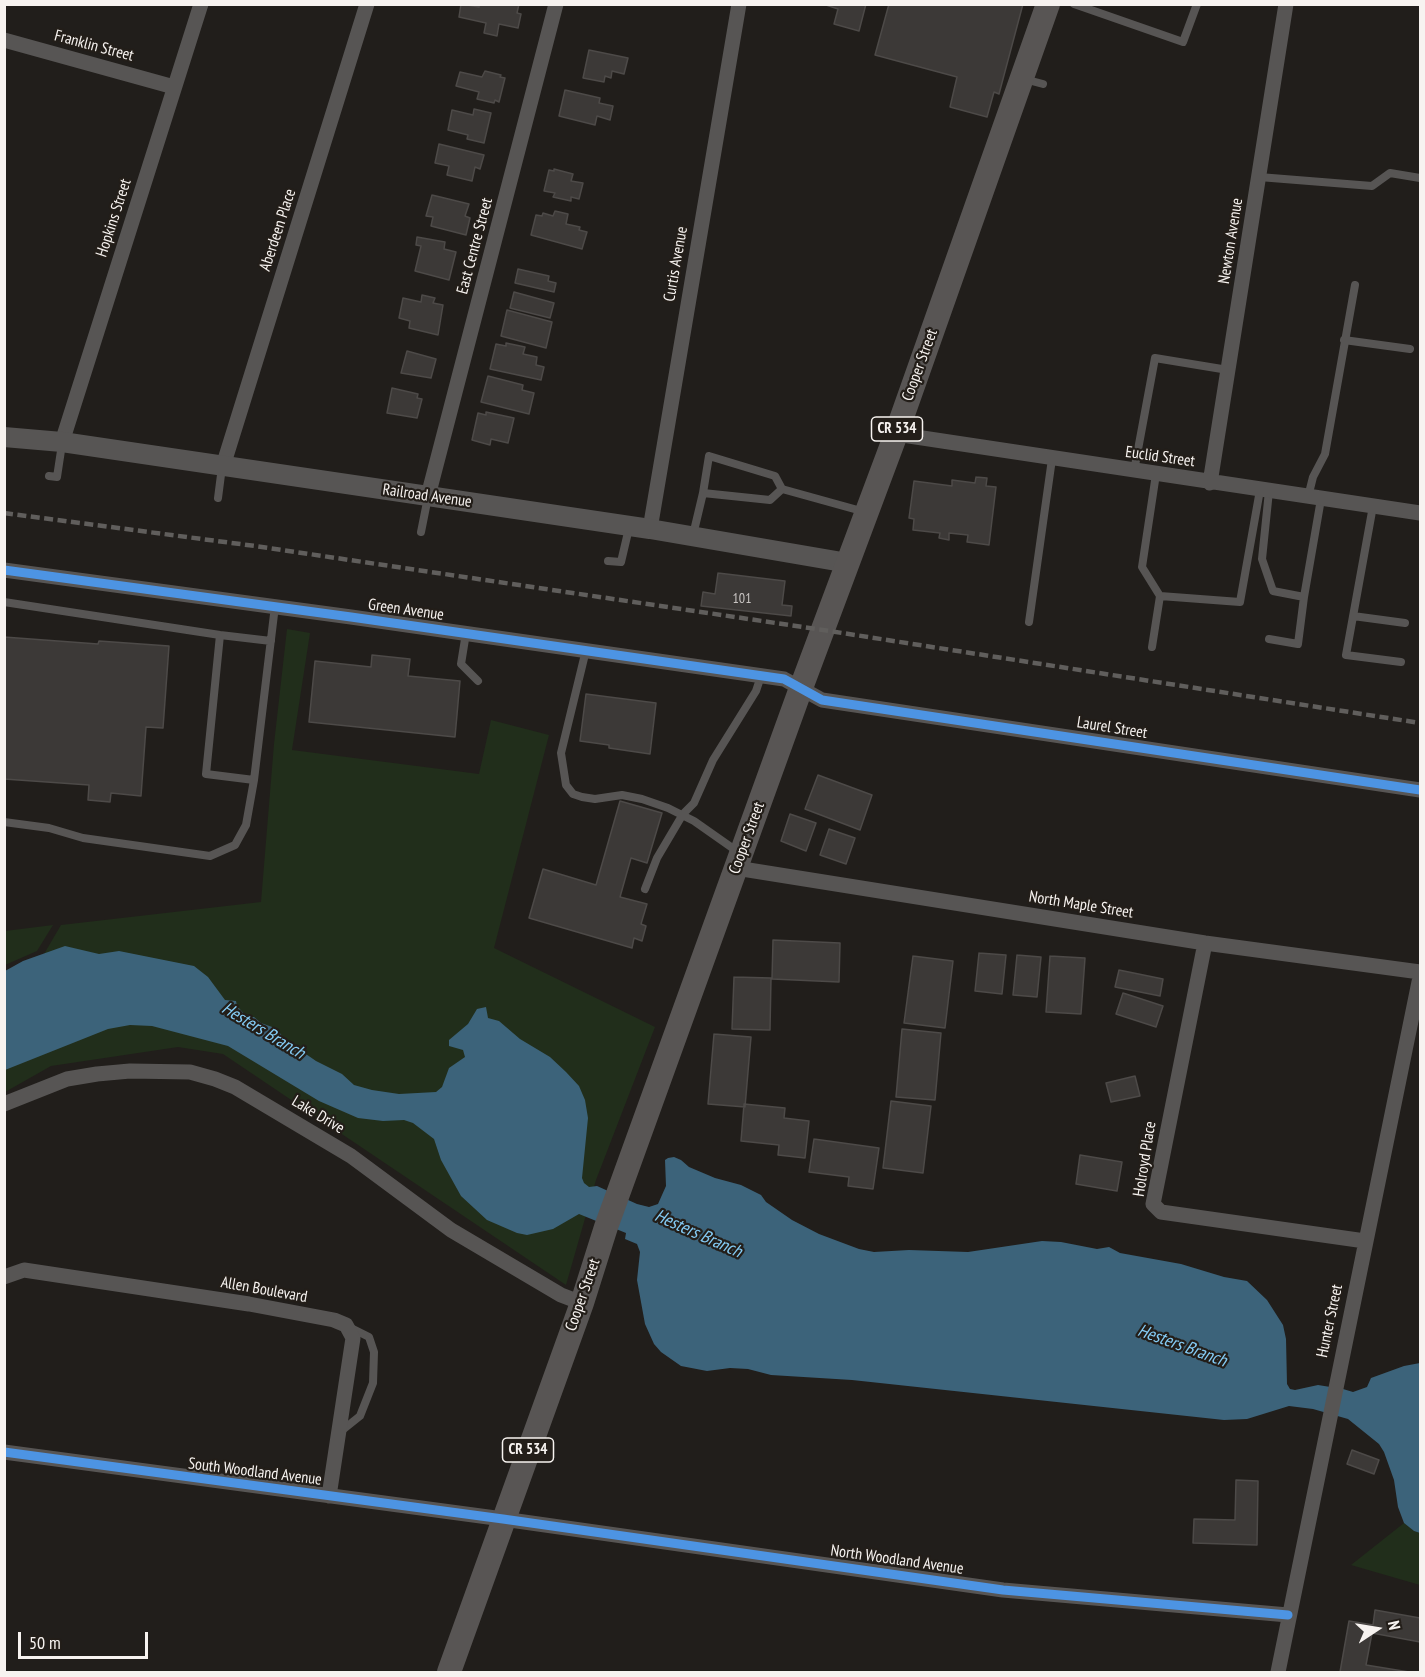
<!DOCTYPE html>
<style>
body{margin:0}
#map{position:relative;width:1425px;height:1677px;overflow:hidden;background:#211e1b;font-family:"PT Sans Narrow",sans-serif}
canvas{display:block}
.frame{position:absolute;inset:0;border:6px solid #f7f3f0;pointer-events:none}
.north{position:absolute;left:1347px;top:1599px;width:60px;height:60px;-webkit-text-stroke:4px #231e19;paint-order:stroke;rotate:78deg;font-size:16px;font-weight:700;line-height:24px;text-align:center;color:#f7f3f0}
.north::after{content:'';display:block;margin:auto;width:21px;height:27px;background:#f7f3f0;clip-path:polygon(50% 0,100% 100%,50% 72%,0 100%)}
.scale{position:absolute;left:18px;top:1632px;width:130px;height:27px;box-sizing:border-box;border:3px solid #f7f3f0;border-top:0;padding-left:8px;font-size:18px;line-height:21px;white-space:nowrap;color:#f7f3f0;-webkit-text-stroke:4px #231e19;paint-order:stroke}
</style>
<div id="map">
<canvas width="1425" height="1677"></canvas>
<div class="frame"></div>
<div class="north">N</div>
<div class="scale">50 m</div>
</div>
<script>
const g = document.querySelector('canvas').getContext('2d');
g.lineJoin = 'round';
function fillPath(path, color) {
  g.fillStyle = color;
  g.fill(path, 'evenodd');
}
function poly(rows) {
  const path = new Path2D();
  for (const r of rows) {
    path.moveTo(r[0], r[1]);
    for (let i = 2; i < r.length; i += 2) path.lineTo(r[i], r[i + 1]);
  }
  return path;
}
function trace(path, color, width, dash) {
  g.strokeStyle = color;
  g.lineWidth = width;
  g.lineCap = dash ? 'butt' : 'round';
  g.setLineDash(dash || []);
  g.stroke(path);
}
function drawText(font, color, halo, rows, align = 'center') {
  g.font = font + ' "PT Sans Narrow",sans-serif';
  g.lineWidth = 4.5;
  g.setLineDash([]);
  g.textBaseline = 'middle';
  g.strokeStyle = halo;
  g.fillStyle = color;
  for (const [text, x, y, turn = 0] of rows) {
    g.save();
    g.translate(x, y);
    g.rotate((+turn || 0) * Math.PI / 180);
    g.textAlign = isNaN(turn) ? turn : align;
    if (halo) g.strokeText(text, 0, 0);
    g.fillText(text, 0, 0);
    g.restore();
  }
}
fillPath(poly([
 [287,629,310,633,292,750,479,774,491,720,549,735,494,948,655,1027,596,1180,566,1285,223,1054,178,1047,51,1066,5,1092,5,974,44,954,61,925,261,902,274,744],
 [53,925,37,951,5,965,5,931],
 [1404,1523,1414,1531,1420,1533,1420,1585,1351,1565]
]), '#212e1b');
fillPath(poly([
 [65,946,99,954,119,951,194,966,208,977,225,1000,236,1001,237,1006,247,1017,254,1017,261,1023,275,1028,287,1041,316,1061,342,1074,354,1085,372,1090,399,1094,436,1092,442,1087,449,1068,465,1057,463,1050,449,1046,449,1040,468,1024,477,1009,486,1007,488,1018,499,1021,520,1039,550,1057,566,1072,579,1086,585,1100,588,1118,582,1178,584,1183,589,1187,597,1186,637,1204,649,1207,658,1204,666,1186,665,1160,668,1158,674,1157,681,1160,689,1167,715,1178,741,1185,761,1195,766,1202,792,1220,819,1234,859,1249,874,1252,909,1250,968,1252,1042,1241,1061,1242,1097,1249,1109,1247,1120,1253,1181,1264,1224,1277,1247,1281,1267,1300,1283,1325,1286,1339,1287,1384,1290,1389,1295,1390,1318,1385,1343,1389,1353,1392,1367,1387,1371,1378,1404,1366,1420,1363,1420,1533,1414,1531,1404,1523,1398,1507,1394,1480,1384,1452,1379,1444,1348,1419,1313,1409,1289,1406,1247,1419,1224,1420,852,1380,771,1375,748,1369,730,1368,707,1371,681,1366,661,1352,654,1344,645,1324,637,1280,640,1252,637,1244,625,1239,626,1233,579,1214,553,1229,527,1235,517,1233,487,1220,461,1196,441,1160,434,1139,413,1123,404,1120,383,1121,358,1118,319,1101,228,1046,152,1026,130,1025,108,1029,5,1070,5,971,23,961]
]), '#3c637a');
const building = poly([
 [461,4,479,7,480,4,519,4,517,13,521,14,518,28,499,24,497,36,484,33,486,23,459,17,461,4],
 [823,4,866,4,859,31,834,24,838,9,823,4],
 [889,4,1023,4,999,94,994,92,987,117,950,107,957,77,875,55,889,4],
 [589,50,628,58,624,74,612,71,611,78,605,76,604,82,583,78,589,50],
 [485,71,501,75,500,77,505,78,499,102,495,100,494,103,477,99,479,92,456,86,460,72,482,77,485,71],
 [565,90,600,98,599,103,613,106,610,120,597,116,595,125,559,116,565,90],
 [474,109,491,113,484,143,467,139,468,135,448,130,452,110,473,115,474,109],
 [439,144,484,155,480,169,475,167,472,181,447,175,449,166,435,163,439,144],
 [554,169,573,174,571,181,583,183,579,199,571,197,571,201,553,197,555,193,544,191,549,170,554,171,554,169],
 [432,195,469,204,465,216,470,218,466,235,431,226,433,217,426,216,432,195],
 [555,211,568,214,566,224,580,227,579,230,587,232,582,249,531,235,536,215,542,216,543,213,553,216,555,211],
 [417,237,445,242,444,249,456,252,449,280,415,271,421,246,416,245,417,237],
 [518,269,549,276,548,281,556,283,554,292,515,283,518,269],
 [514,292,554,303,550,318,510,308,514,292],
 [422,295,435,298,433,303,443,305,438,335,409,328,410,321,399,318,403,298,421,302,422,295],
 [507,310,552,322,546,348,501,336,507,310],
 [506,343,525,347,523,354,537,357,536,365,544,367,541,380,490,369,496,344,506,346,506,343],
 [407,351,436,359,431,378,401,373,407,351],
 [488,376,523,385,522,390,534,393,529,414,481,402,488,376],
 [392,388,418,394,417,398,422,399,417,418,387,413,392,388],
 [486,412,514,418,508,443,491,439,490,445,472,440,478,413,486,415,486,412],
 [976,477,987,478,986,486,996,487,989,545,967,542,968,535,949,533,949,540,939,538,940,533,913,530,914,519,909,518,914,481,952,486,952,480,975,483,976,477],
 [718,573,785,581,782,605,792,606,791,616,701,606,703,592,715,594,718,573],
 [4,637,98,644,99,641,169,646,163,728,146,727,141,796,111,793,110,802,88,800,89,785,4,779,4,637],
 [372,655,410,659,408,676,460,681,455,737,309,722,315,661,371,667,372,655],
 [586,694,656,703,650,754,609,748,609,745,580,741,586,694],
 [818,775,872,795,860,830,805,809,818,775],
 [620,801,662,813,647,863,631,858,620,897,647,904,641,924,646,926,642,941,634,938,632,948,529,918,543,869,596,885,620,801],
 [790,814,816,823,806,851,781,841,790,814],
 [829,829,855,838,846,864,820,855,829,829],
 [773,940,840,943,839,982,772,979,773,940],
 [979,953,1006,955,1002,994,975,991,979,953],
 [1017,955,1041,957,1037,997,1013,995,1017,955],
 [913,956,953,961,945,1028,904,1023,913,956],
 [1050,956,1085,958,1081,1014,1046,1012,1050,956],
 [1119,970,1163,979,1160,996,1115,987,1119,970],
 [734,977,771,978,770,1030,732,1029,734,977],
 [1123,993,1163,1006,1156,1027,1116,1014,1123,993],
 [902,1029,941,1033,935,1100,896,1097,902,1029],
 [714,1034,751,1037,745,1107,708,1104,714,1034],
 [1135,1076,1140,1096,1111,1102,1106,1083,1135,1076],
 [891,1101,931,1106,923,1173,883,1168,891,1101],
 [744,1104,785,1108,784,1118,809,1121,805,1158,778,1155,779,1145,741,1141,744,1104],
 [814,1139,879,1148,873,1189,848,1186,849,1177,809,1172,814,1139],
 [1080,1155,1122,1162,1117,1191,1076,1184,1080,1155],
 [1352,1450,1379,1460,1374,1474,1347,1464,1352,1450],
 [1236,1480,1258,1481,1257,1545,1193,1543,1194,1519,1235,1520,1236,1480],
 [1375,1610,1420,1618,1420,1642,1372,1633,1366,1665,1409,1672,1340,1672,1349,1621,1373,1625,1375,1610]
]);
fillPath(building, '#3c3937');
trace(building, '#4d4a48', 1.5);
trace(poly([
 [1074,4,1183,42,1197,4],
 [1024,79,1043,84],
 [1259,177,1372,186,1390,173,1420,178],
 [1344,340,1410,349],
 [1134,471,1155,358,1228,370],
 [1156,474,1142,567,1160,596],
 [49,476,57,477,62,444],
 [1269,491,1262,559,1273,591,1304,597,1321,499],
 [703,493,709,456,775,476,782,489],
 [1308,497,1313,477,1325,454,1355,285],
 [218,498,222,467],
 [1373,506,1346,655,1401,662],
 [421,532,428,497],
 [693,535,703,493,770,500,782,489,865,512],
 [608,561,621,562,629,528],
 [4,602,220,635,271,641],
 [1353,616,1405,623],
 [1029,622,1052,459],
 [466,633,461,664,478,681],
 [220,635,206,774,254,780],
 [1269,639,1298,644,1304,597],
 [1152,647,1160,596,1240,602,1260,490],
 [586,650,561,753,566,785,573,794,582,797,595,799,622,795,642,799,668,808,694,821,731,847,740,851],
 [4,822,49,828,83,838,210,856,235,845,246,825,254,780,275,606],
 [645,889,657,858,683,814,694,803,713,760,756,691,761,676],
 [340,1432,360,1416,373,1383,374,1352,369,1337,351,1328]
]), '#575554', 8);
trace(poly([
 [4,40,174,87],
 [896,434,1420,513],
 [62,442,201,4],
 [223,466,367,4],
 [1210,483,1286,4],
 [428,496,556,4],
 [650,529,739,4],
 [4,570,351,617,784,679,822,700,1420,790],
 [736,868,1205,943,1420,972],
 [1205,943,1153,1204,1161,1212,1365,1241],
 [4,1104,67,1079,97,1074,130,1071,190,1072,215,1079,235,1087,351,1156,451,1230,561,1295,582,1303],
 [4,1277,24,1270,249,1304,334,1320,346,1325,353,1338,329,1496],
 [4,1452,503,1519,1003,1590,1288,1615],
 [1278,1672,1420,977]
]), '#575554', 15);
trace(poly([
 [4,437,62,442,428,496,650,529,848,563]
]), '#575554', 20);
trace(poly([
 [449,1672,582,1303,606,1227,801,688,896,434,1048,4]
]), '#585554', 24);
trace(poly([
 [4,513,255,546,823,630,1420,723]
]), '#605e5c', 4.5, [9, 4.5]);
trace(poly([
 [4,570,351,617,784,679,822,700,1420,790],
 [4,1452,503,1519,1003,1590,1288,1615]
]), '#4d94e3', 9);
drawText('14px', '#c8c4c2', null, [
 ["101",742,599]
]);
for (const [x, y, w] of [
 [897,429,51],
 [528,1450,51]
]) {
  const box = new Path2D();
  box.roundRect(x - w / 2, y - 12, w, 24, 4.5);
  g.fillStyle = '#231e19';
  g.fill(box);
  trace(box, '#f7f3f0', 1.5);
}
drawText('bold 15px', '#f7f3f0', null, [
 ["CR 534",897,429],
 ["CR 534",528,1450]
]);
drawText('16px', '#f7f3f0', '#231e19', [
 ["Franklin Street",94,46,15],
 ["Hopkins Street",114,218,-72],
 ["Aberdeen Place",278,230,-72],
 ["Newton Avenue",1231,241,-81],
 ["East Centre Street",475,246,-75],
 ["Curtis Avenue",676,264,-80],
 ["Cooper Street",920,365,-70],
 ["Euclid Street",1160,457,8],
 ["Railroad Avenue",427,496,8],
 ["Green Avenue",406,610,8],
 ["Laurel Street",1112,728,9],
 ["Cooper Street",747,838,-70],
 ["North Maple Street",1081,905,9],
 ["Lake Drive",318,1115,31],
 ["Holroyd Place",1145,1159,-81],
 ["Allen Boulevard",264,1290,10],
 ["Cooper Street",583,1295,-71],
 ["Hunter Street",1330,1321,-78],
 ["South Woodland Avenue",255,1472,7],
 ["North Woodland Avenue",897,1560,8]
]);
drawText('italic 18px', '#84cbf4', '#231e19', [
 ["Hesters Branch",263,1031,31],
 ["Hesters Branch",698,1234,24],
 ["Hesters Branch",1182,1346,20]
]);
</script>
